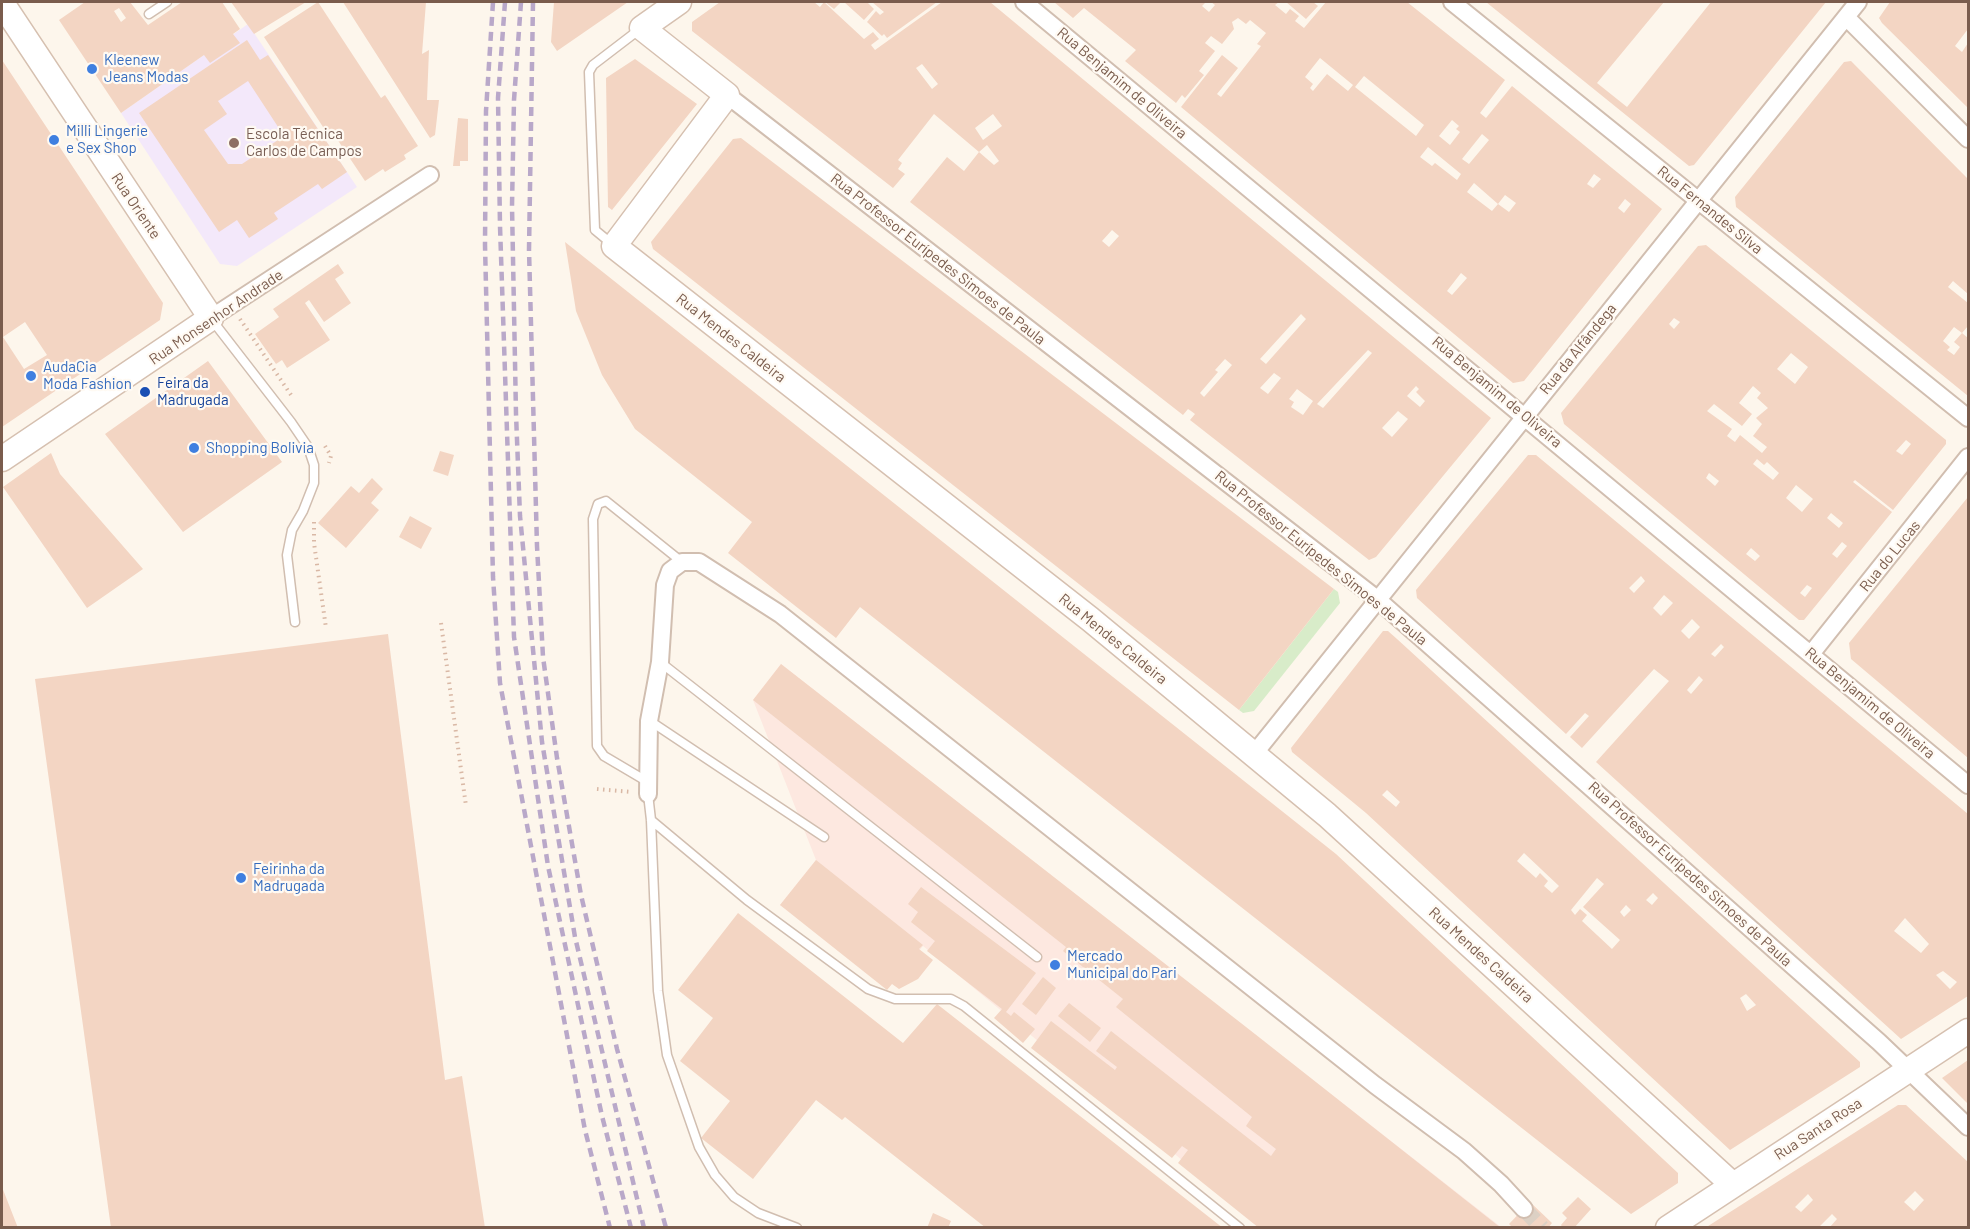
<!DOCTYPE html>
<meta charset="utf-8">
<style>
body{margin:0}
#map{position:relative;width:1970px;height:1229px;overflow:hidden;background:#fdf6ec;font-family:Barlow,sans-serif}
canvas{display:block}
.frame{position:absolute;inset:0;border:3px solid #7a5c4d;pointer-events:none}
</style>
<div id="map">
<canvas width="1970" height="1229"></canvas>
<div class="frame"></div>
</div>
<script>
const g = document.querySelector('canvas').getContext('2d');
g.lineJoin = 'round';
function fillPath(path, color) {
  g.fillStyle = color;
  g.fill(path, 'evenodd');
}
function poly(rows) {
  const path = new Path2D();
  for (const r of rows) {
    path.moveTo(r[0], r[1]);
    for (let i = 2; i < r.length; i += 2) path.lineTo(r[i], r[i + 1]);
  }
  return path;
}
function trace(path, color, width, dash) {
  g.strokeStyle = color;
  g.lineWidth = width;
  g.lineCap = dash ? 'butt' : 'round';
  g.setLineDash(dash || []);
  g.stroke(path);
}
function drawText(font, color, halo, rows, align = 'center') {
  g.font = font + ' Barlow,sans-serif';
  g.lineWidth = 4.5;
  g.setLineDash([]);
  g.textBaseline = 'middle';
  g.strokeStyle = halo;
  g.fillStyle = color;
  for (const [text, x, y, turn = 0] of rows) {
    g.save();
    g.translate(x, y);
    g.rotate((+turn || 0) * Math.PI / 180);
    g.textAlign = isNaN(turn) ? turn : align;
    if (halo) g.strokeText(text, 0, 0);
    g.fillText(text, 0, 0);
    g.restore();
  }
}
fillPath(poly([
 [781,664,1501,1227,1263,1227,923,946,892,984,780,905,816,860,753,700]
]), '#fde8e0');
fillPath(poly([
 [248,24,357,187,237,266,220,264,121,113]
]), '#f3e8fa');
fillPath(poly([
 [1334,589,1338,592,1340,603,1254,711,1243,713,1239,710]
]), '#d8ecc9');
fillPath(poly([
 [85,2,130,2,148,25,182,2,222,2,240,29,233,34,240,43,210,63,204,55,121,113,59,20],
 [119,8,126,18,121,22,114,11],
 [231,2,306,2,254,34],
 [318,2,381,98,385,95,418,146,404,155,406,159,385,172,383,169,365,181,331,130,327,133,264,37],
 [343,2,426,2,422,54,429,50,427,100,439,100,435,135,430,138],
 [554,2,628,2,557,51,551,42],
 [720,2,814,2,820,7,824,2,864,39,873,32,879,39,871,45,875,50,942,2,990,2,1491,418,1376,557,1369,560,1190,420,1195,414,1191,411,1188,409,1183,415,910,202,947,157,964,171,979,152,994,165,999,161,987,145,979,152,934,114,898,160,902,163,898,169,905,174,893,188,692,31,692,22],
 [922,64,938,84,932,89,916,68],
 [993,114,1002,126,983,140,975,128],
 [1112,230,1119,236,1109,247,1102,241],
 [1301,314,1306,319,1266,364,1260,359],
 [1368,350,1372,353,1323,408,1317,404],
 [1225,359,1232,365,1204,397,1200,393,1218,372,1215,370],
 [1274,373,1281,378,1268,394,1260,388],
 [1416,386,1419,389,1416,392,1425,401,1420,407,1407,396],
 [1297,389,1313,401,1303,415,1291,407,1294,402,1289,399],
 [1398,411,1408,419,1392,437,1382,428],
 [825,2,841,2,834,9],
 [844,2,870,2,868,3,874,9,864,20],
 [872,2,937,2,887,38,884,34,882,36,867,22,876,11,880,15,884,12],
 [1054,2,1206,2,1202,6,1209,12,1215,5,1211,2,1279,2,1275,5,1286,14,1290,9,1299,16,1295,21,1304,28,1326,2,1407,2,1505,80,1480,113,1486,118,1512,86,1662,209,1524,381,1513,383,1181,107,1222,55,1238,68,1217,94,1221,97,1261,46,1257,44,1266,33,1250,20,1246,24,1238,18,1232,22,1234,29,1222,44,1211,36,1205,43,1215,51,1199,71,1204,75,1185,98,1182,95,1176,103,1125,61,1136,50,1084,8,1073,18],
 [1320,58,1353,85,1348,91,1327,74,1313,91,1310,88,1313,84,1305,77],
 [1364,76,1424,125,1416,136,1355,87],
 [1452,120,1459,126,1456,129,1460,132,1450,145,1439,136],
 [1482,134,1489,140,1469,164,1462,159],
 [1428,147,1461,174,1457,180,1435,163,1432,166,1420,157],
 [1594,174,1601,179,1593,188,1587,184],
 [1474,183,1498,204,1505,195,1516,203,1509,212,1498,204,1492,211,1467,192],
 [1625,199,1631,204,1624,213,1618,208],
 [1461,273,1467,278,1452,295,1447,291],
 [1286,2,1313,2,1318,6,1306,19],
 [1486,2,1664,2,1597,83,1627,107,1711,2,1826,2,1694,165,1689,166],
 [1890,2,1968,2,1968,29,1955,46,1962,52,1968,43,1968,108,1882,23,1879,18],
 [247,40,260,60,268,55,347,172,322,189,318,184,274,213,278,219,249,238,237,220,219,232,139,113],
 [248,81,284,136,242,164,228,164,204,130,227,114,218,101],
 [635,59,697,104,612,210,608,207,606,78],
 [2,60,163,303,160,320,2,427],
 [25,322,47,355,24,369,3,337],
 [1851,61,1968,179,1968,294,1953,281,1948,287,1968,303,1968,326,1962,333,1954,327,1943,341,1950,347,1947,350,1954,355,1960,347,1954,342,1962,333,1968,338,1968,396,1736,207,1735,197,1844,62],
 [458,118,468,119,468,161,460,161,460,166,453,166],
 [741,138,1334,589,1239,710,653,249,651,242,733,139],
 [565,242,1336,854,1678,1173,1678,1183,1631,1214,860,607,836,638,728,553,752,522,635,429,602,375,576,311],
 [1706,245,1946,440,1946,444,1893,510,1855,480,1853,482,1892,512,1804,620,1799,620,1787,610,1564,424,1561,413,1698,246],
 [1674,318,1680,322,1674,329,1669,324],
 [1791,353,1808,367,1795,384,1777,369],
 [1753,386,1761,393,1757,398,1768,408,1756,418,1762,424,1753,436,1767,447,1762,453,1740,435,1735,442,1727,436,1732,429,1707,411,1714,404,1742,426,1752,414,1739,403],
 [1906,440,1911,444,1902,455,1896,451],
 [1757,459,1764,465,1767,462,1779,473,1773,480,1753,464],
 [1709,473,1719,481,1715,486,1706,478],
 [1796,485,1813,499,1802,512,1786,498],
 [1831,513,1843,523,1839,528,1827,518],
 [1842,542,1847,546,1837,558,1832,554],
 [1751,548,1760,556,1755,561,1746,554],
 [1807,585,1812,588,1805,597,1800,593],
 [338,264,344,273,335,279,351,303,324,322,309,300,305,303,330,340,287,368,282,360,276,364,255,334,279,317,273,309],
 [208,361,282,462,183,532,105,434],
 [440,451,454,455,448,476,433,471],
 [51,453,60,474,143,569,87,608,3,487],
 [1528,455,1536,455,1968,814,1968,996,1901,1039,1596,762,1669,681,1654,669,1582,748,1570,737,1589,716,1585,713,1566,734,1417,598,1416,590],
 [1641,576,1645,581,1634,593,1629,588],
 [1664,595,1673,603,1661,616,1653,608],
 [1692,619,1700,627,1689,639,1681,631],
 [1721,644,1724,647,1715,657,1711,654],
 [1699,676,1703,680,1691,694,1687,690],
 [1905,918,1929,944,1921,953,1894,931],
 [1943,971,1957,982,1950,989,1936,975],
 [372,478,383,489,371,503,379,510,346,548,318,523,351,486,359,493],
 [1968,497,1968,758,1851,659,1849,643],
 [410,516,432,528,421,549,399,537],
 [1383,631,1388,631,1397,639,1769,979,1860,1062,1860,1067,1730,1150,1366,813,1292,752,1291,748],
 [1387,790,1400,802,1396,807,1382,795],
 [1524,853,1559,886,1552,893,1544,886,1548,881,1540,873,1536,878,1517,861],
 [1597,878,1604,884,1583,907,1620,940,1612,949,1582,921,1587,915,1580,909,1575,915,1571,910],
 [1653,893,1658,898,1652,905,1646,900],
 [1626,905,1631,910,1624,917,1620,912],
 [1746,994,1756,1005,1747,1011,1740,998],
 [388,634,445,1080,462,1076,485,1228,111,1228,35,679],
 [781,664,1255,1034,1501,1228,1259,1228,1178,1163,1188,1150,1182,1146,1172,1158,1031,1048,1051,1021,1115,1070,1117,1067,1096,1051,1111,1031,1271,1156,1276,1149,1246,1126,1252,1117,1116,1007,1123,999,1063,951,1066,947,753,700],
 [816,860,923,945,919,949,933,960,918,979,899,989,892,984,887,990,780,905],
 [921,887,1036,973,1006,1012,1011,1016,1014,1012,1035,1029,1023,1043,994,1018,1002,1009,927,951,935,941,911,922,918,912,908,904],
 [738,913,903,1043,937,1004,1223,1228,986,1228,845,1117,842,1120,816,1100,753,1179,701,1138,730,1101,680,1061,713,1018,678,990],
 [1043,977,1056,988,1036,1015,1022,1004],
 [1069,1003,1101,1028,1090,1042,1058,1016],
 [1968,1060,1968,1104,1942,1078],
 [1898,1105,1906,1105,1968,1162,1968,1228,1829,1228,1837,1219,1832,1214,1818,1228,1705,1228],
 [1915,1191,1924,1200,1914,1211,1904,1202],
 [1808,1194,1813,1200,1801,1212,1795,1207],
 [2,1187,18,1228,2,1228],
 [1578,1197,1591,1209,1574,1228,1563,1228,1561,1225,1567,1218,1562,1213],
 [1530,1202,1552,1223,1548,1228,1513,1228,1509,1224],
 [933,1213,951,1221,948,1228,927,1228]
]), '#f3d5c3');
trace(poly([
 [1524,1209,1542,1228]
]), '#dcd0c4', 16, [16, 8]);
const lane = poly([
 [149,14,167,2],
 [612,244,595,230,589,72,593,65,640,29],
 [212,320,291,422,308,447,314,465,314,483,303,511,292,530,287,555,295,622],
 [660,662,1037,957],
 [650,721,824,837],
 [648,782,604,756,597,746,593,519,598,504,606,501,682,562],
 [648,794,651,820,658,991,667,1055,699,1147,715,1175,734,1197,758,1213,797,1228],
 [651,820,747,900,868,989,895,999,951,999,964,1006,1240,1228]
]);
const street = poly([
 [1024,2,1968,785],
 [1452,2,1968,418],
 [1846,17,1968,139],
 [727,95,1377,599,1879,1042,1968,1127],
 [211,318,430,175],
 [1811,654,1968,457],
 [1254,754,1858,2],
 [648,794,649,721,660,662,665,585,670,571,682,562,699,562,780,614,1375,1085,1464,1151,1501,1184,1524,1209]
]);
const secondary = poly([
 [679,2,642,28,727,95,614,246,1090,619,1327,815,1733,1185],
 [2,3,211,318,2,459],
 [1668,1228,1968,1031]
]);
trace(lane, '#d1beb0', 11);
trace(street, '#d1beb0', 20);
trace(secondary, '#d6c0b0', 27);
trace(poly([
 [240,319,291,395],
 [325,446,331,456,329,463],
 [314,522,314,543,326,628],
 [441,623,466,806],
 [597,789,632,792]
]), '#d9b8a5', 4, [1.5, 4.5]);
trace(lane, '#fff', 8);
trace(street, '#fff', 16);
trace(secondary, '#fff', 24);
trace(poly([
 [493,2,486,111,485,245,493,577,500,683,585,1130,610,1228],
 [505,2,498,98,500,226,514,637,548,866,602,1116,631,1228],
 [521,2,514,100,512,206,516,414,520,516,542,742,575,937,644,1228],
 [533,2,529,250,537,546,543,657,557,758,581,895,617,1049,666,1228]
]), '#b9a8c9', 4.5, [9, 6]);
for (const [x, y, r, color] of [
 [92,69,6,"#3f7fe0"],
 [54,140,6,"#3f7fe0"],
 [234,143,6,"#8d6e63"],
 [31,376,6,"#3f7fe0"],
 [145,392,6,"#1a4fb4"],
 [194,448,6,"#3f7fe0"],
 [241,878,6,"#3f7fe0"],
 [1055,965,6,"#3f7fe0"]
]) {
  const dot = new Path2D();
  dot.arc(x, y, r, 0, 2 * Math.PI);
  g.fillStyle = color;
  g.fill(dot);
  trace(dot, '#fffaf3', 2);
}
drawText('15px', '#366cbe', '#fffaf3', [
 ["Kleenew",104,60],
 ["Jeans Modas",104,77],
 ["Milli Lingerie",66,131],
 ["e Sex Shop",66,148],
 ["AudaCia",43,367],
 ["Moda Fashion",43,384],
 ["Shopping Bolivia",206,448],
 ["Feirinha da",253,869],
 ["Madrugada",253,886],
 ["Mercado",1067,956],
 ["Municipal do Pari",1067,973]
], 'left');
drawText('15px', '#7a5c4d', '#fffaf3', [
 ["Rua Benjamim de Oliveira",1122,83,40],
 ["Rua Oriente",136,206,56],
 ["Rua Fernandes Silva",1710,210,39],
 ["Rua Professor Eurípedes Simoes de Paula",938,259,38],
 ["Rua Monsenhor Andrade",216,317,-34],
 ["Rua Mendes Caldeira",731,338,38],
 ["Rua da Alfândega",1578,349,-51],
 ["Rua Benjamim de Oliveira",1497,392,40],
 ["Rua do Lucas",1890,556,-51],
 ["Rua Professor Eurípedes Simoes de Paula",1321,558,39],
 ["Rua Mendes Caldeira",1113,639,39],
 ["Rua Benjamim de Oliveira",1870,703,40],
 ["Rua Professor Eurípedes Simoes de Paula",1690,874,42],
 ["Rua Mendes Caldeira",1481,955,42],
 ["Rua Santa Rosa",1818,1129,-33]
]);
drawText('15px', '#785e54', '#fffaf3', [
 ["Escola Técnica",246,134],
 ["Carlos de Campos",246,151]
], 'left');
drawText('15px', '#164399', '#fffaf3', [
 ["Feira da",157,383],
 ["Madrugada",157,400]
], 'left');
</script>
